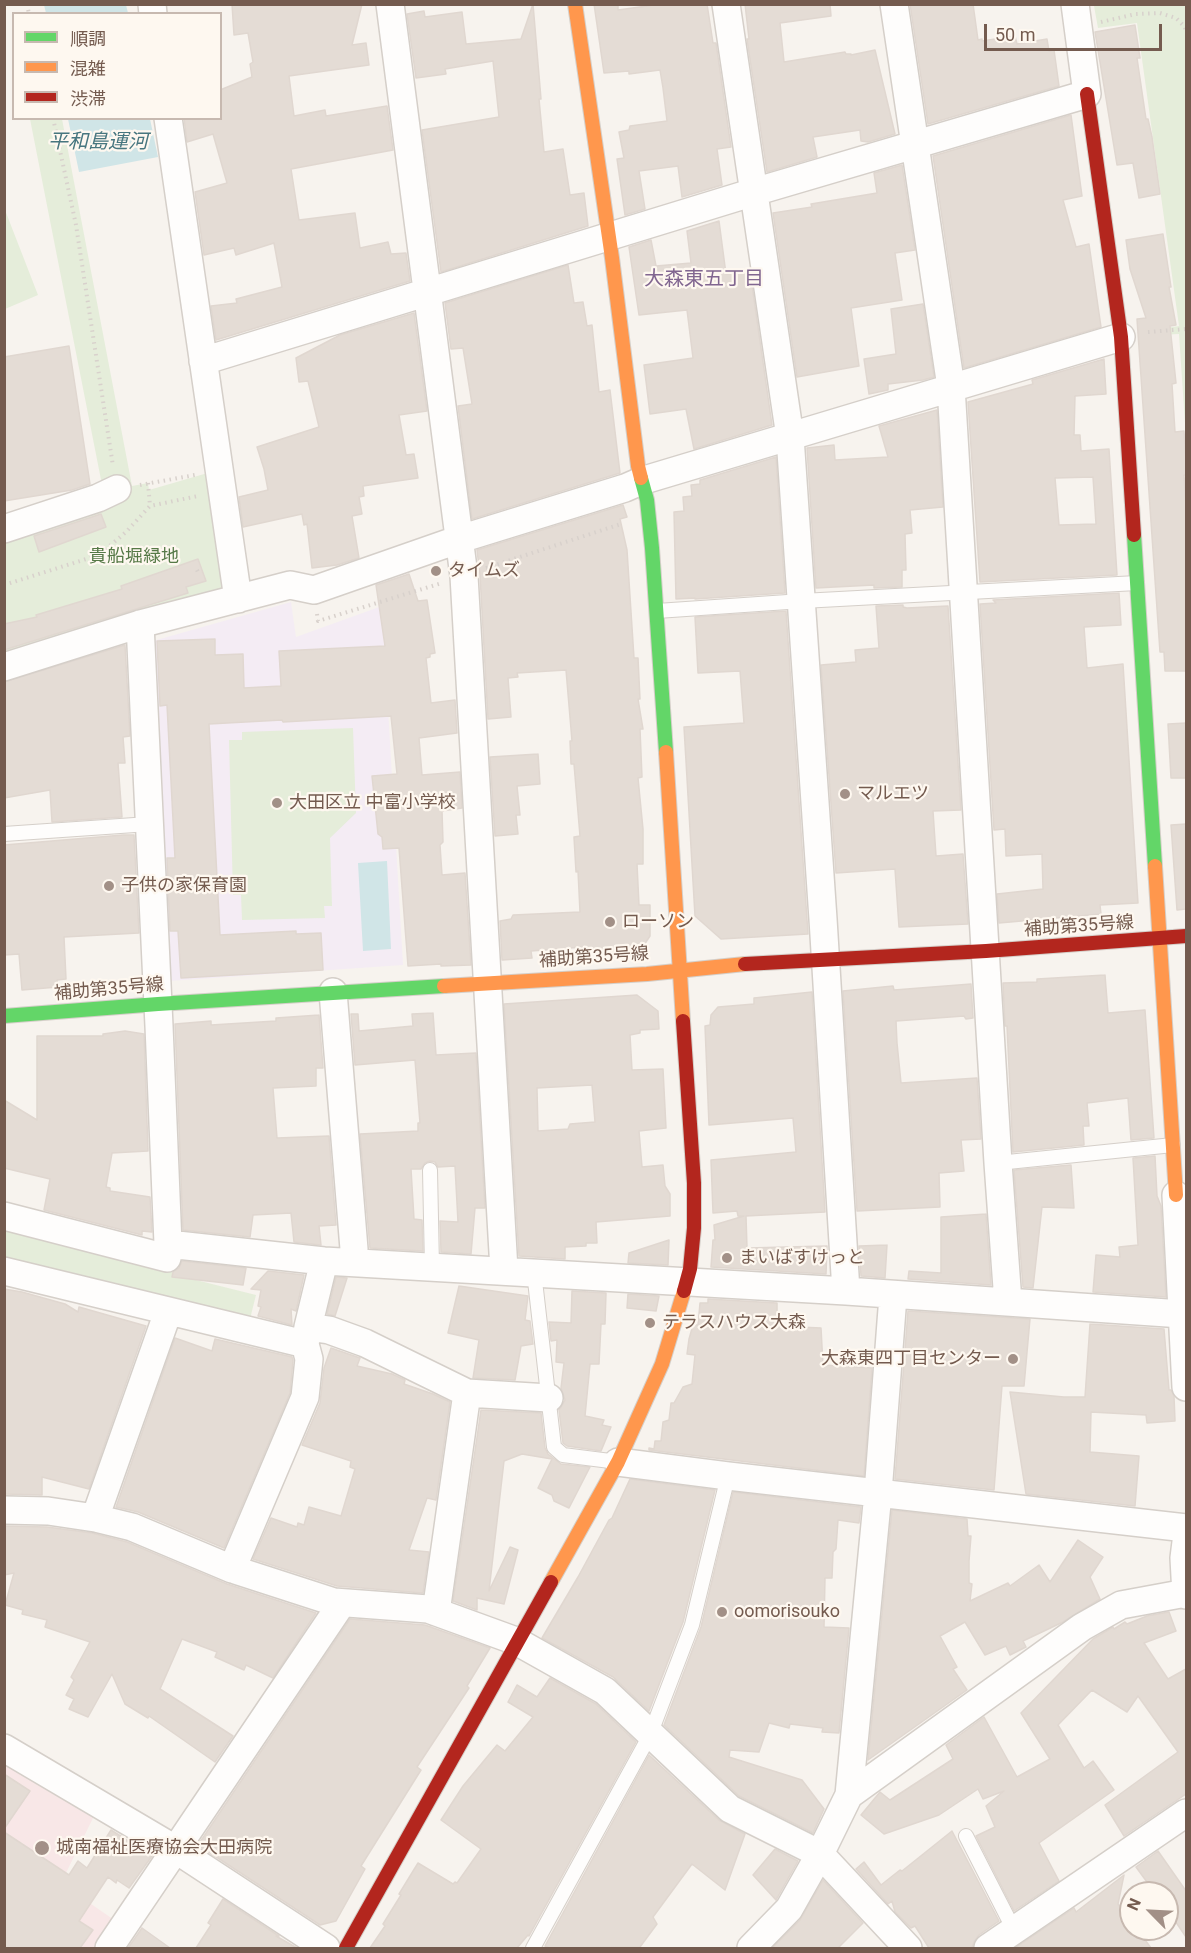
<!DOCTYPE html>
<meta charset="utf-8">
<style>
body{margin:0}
#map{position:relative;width:1191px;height:1953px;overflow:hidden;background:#f7f3ee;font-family:Roboto,"Noto Sans JP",sans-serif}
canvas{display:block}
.frame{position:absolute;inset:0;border:6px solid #745b4f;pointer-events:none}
.legend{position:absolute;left:12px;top:12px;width:210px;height:108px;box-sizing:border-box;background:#fef8f0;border:2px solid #c7b9b0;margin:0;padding:8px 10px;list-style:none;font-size:18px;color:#745b4f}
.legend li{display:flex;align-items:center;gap:12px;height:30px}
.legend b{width:30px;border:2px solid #c7b9b0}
.north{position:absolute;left:1119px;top:1881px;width:60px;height:60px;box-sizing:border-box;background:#fef8f0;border:2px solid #c7b9b0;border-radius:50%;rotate:294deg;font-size:16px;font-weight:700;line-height:24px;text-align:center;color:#745b4f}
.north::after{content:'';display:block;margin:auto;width:21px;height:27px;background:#a29087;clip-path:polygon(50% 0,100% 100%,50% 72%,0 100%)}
.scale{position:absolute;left:984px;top:24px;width:178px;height:27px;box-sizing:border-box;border:3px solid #745b4f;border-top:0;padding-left:8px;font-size:18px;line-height:21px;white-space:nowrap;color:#745b4f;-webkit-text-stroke:4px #fef8f0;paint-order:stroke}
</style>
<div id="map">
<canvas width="1191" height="1953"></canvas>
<div class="frame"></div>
<ul class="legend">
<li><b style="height:8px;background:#63d668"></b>順調</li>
<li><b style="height:8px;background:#ff974d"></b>混雑</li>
<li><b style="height:8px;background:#b3261e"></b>渋滞</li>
</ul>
<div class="north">N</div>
<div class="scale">50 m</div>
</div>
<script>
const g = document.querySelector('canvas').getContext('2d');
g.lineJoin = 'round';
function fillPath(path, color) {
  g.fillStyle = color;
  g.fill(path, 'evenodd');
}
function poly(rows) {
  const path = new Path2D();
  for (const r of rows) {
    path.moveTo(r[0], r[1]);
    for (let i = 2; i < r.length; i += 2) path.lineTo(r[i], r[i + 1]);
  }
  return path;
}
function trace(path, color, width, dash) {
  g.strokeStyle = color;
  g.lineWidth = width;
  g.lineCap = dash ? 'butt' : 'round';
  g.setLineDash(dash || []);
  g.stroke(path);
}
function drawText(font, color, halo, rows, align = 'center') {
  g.font = font + ' Roboto,"Noto Sans JP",sans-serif';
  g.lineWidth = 4.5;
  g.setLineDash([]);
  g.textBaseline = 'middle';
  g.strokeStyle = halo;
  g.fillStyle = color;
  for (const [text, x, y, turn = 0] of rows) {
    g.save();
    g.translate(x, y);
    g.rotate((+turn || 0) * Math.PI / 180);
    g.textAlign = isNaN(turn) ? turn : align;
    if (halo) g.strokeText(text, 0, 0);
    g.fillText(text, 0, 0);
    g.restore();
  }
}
fillPath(poly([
 [291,602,296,637,382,606,403,965,169,981,153,641]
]), '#f4ecf4');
fillPath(poly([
 [4,1760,96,1812,61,1883,117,1922,99,1948,5,1948]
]), '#f8e7e7');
fillPath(poly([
 [1099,4,1186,5,1186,438,1179,334,1140,336,1139,332,1179,326,1137,23,1098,28,1094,6],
 [30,119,62,119,132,486,148,483,149,490,218,470,238,599,5,668,4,529,104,495],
 [5,210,38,295,5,309,4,309],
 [353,728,356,813,330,838,332,906,324,906,325,918,242,920,241,895,233,895,229,740,242,740,242,732],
 [5,1225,160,1262,176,1275,256,1295,249,1323,5,1263]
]), '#e5edda');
fillPath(poly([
 [44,5,126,5,128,13,46,13],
 [68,119,150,119,158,157,79,172],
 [387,861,391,949,363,951,358,863]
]), '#d0e5e7');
const building = poly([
 [232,4,362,4,352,45,366,43,369,65,289,76,294,116,325,110,326,116,387,106,393,150,291,169,299,220,355,213,360,248,388,242,391,254,406,253,410,281,216,340,211,306,237,303,236,299,282,287,274,243,236,255,234,248,204,255,195,192,227,183,213,134,187,142,184,118,220,118,220,90,252,77,250,64,253,62,248,33,234,35,232,4],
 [533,4,541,99,539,99,544,152,563,149,570,195,584,193,588,226,441,272,422,130,499,117,493,61,445,69,446,74,416,78,407,14,424,11,425,17,462,12,466,44,521,39,533,4],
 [594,4,618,4,618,10,661,4,707,4,713,43,716,43,731,147,717,149,722,185,682,197,678,166,639,171,645,209,625,215,617,159,624,158,619,132,629,130,630,126,667,121,663,88,660,70,629,74,629,71,604,73,594,4],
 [745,4,830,4,831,16,780,23,784,62,845,52,846,54,851,54,851,55,875,50,895,134,868,142,861,141,860,130,813,137,817,157,767,172,747,39,749,39,745,4],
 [910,4,973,4,978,40,982,39,982,41,1015,36,1017,44,1047,39,1049,51,1054,50,1059,86,928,124,910,4],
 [1135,25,1140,58,1137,58,1146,119,1148,119,1152,137,1160,194,1139,198,1133,163,1117,165,1095,32,1135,25],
 [1071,115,1082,196,1063,200,1076,247,1089,244,1101,327,964,368,933,156,1071,115],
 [902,165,915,250,895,253,902,300,851,308,859,366,797,377,773,213,812,207,811,204,877,193,874,173,902,165],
 [719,221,726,274,750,271,772,425,694,449,686,409,650,414,644,365,693,358,687,310,639,315,629,247,651,240,656,266,691,263,687,231,719,221],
 [1163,234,1171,287,1169,287,1176,325,1170,326,1176,383,1172,384,1175,432,1184,431,1186,461,1186,475,1184,475,1186,506,1186,671,1165,671,1164,652,1160,652,1137,319,1146,318,1130,269,1126,240,1163,234],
 [568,265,574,303,583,302,587,326,592,325,599,392,610,390,620,473,472,519,458,406,472,404,463,348,451,349,445,303,568,265],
 [923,304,934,377,923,380,888,384,888,390,869,394,864,359,896,354,891,309,923,304],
 [414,313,427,411,399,415,406,455,414,454,418,478,363,486,364,496,359,497,362,514,352,516,359,558,337,565,312,568,307,524,304,525,302,514,243,527,239,497,268,490,264,469,257,447,319,427,308,381,299,382,296,358,340,335,414,313],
 [69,346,90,484,72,490,4,501,4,357,69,346],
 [1104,359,1106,394,1075,396,1074,435,1080,435,1081,451,1109,449,1117,575,980,582,968,402,1033,384,1032,380,1104,359],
 [1093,477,1096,524,1059,525,1055,478,1093,477],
 [937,410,943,507,910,510,912,533,905,534,906,570,902,570,902,587,874,588,874,585,816,588,807,448,834,445,835,460,888,457,879,426,937,410],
 [776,457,785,593,695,599,695,598,676,599,674,512,684,511,683,497,692,496,691,485,700,484,700,480,776,457],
 [623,505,627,517,620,519,627,550,634,658,638,658,640,699,638,699,643,729,640,729,642,777,638,778,643,829,643,864,637,864,639,905,650,905,650,936,644,945,636,952,583,953,583,947,531,951,532,958,502,960,500,921,511,919,513,915,580,912,578,871,576,872,574,837,580,836,574,764,571,764,570,741,572,741,566,670,517,673,518,677,508,678,511,717,488,719,480,575,477,550,623,505],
 [101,514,106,527,39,552,34,536,101,514],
 [198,559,206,581,186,587,188,593,4,650,4,624,37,617,36,615,122,589,121,586,198,559],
 [409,574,418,601,427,600,435,653,430,654,430,657,426,658,431,703,455,700,457,733,419,738,422,775,460,772,462,808,442,811,443,842,440,845,442,875,465,873,471,965,441,966,441,964,408,966,399,848,383,849,382,837,378,834,372,776,397,774,391,716,283,722,282,720,209,724,220,935,296,931,296,934,321,933,323,970,181,978,178,931,170,931,167,858,175,858,167,705,160,706,157,641,215,639,215,655,243,654,244,688,281,686,279,651,385,646,376,585,409,574],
 [1119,593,1121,625,1084,627,1087,668,1123,664,1138,903,1100,905,1101,914,999,923,997,894,1043,889,1042,854,1006,856,1005,829,994,830,980,604,996,603,993,600,1119,593],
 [903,605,903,607,907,608,948,606,961,810,933,811,936,856,963,854,968,924,899,927,895,869,836,873,821,665,856,662,855,650,879,648,876,606,903,605],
 [786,611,808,934,721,939,695,916,684,727,744,723,740,671,698,673,695,617,786,611],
 [125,645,130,736,123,737,125,763,118,763,122,817,52,822,50,790,4,798,4,682,125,645],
 [1186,723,1186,778,1171,778,1168,724,1186,723],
 [538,754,540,784,517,786,520,815,516,815,518,834,495,836,490,757,538,754],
 [1186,824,1186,909,1177,910,1171,825,1186,824],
 [123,835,134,835,139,933,64,937,66,979,57,980,58,987,22,990,19,954,4,955,4,845,123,835],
 [1105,975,1108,1013,1145,1010,1154,1138,1131,1140,1128,1098,1087,1103,1089,1126,1083,1126,1084,1145,1013,1152,1007,1026,1005,1026,1003,983,1037,982,1037,979,1105,975],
 [971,984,973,1018,966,1019,964,1016,896,1021,897,1043,901,1083,977,1078,981,1139,961,1140,964,1171,939,1173,940,1207,857,1211,843,991,893,986,894,990,971,984],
 [812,992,825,1212,746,1216,747,1248,827,1246,826,1274,711,1267,713,1240,715,1240,714,1225,744,1216,738,1216,737,1211,713,1213,711,1160,796,1152,793,1118,709,1125,705,1026,710,1025,711,1015,718,1007,754,1004,754,998,812,992],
 [637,995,658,1011,659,1029,640,1030,640,1033,630,1035,632,1070,663,1069,666,1128,639,1131,642,1167,663,1165,665,1186,670,1194,670,1216,596,1222,597,1243,586,1243,586,1246,565,1247,565,1259,519,1256,504,1004,637,995],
 [592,1085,595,1122,570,1124,568,1129,538,1131,537,1088,592,1085],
 [433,1013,436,1055,476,1053,485,1208,475,1208,471,1254,441,1252,440,1221,458,1222,455,1166,438,1167,435,1162,430,1161,425,1163,421,1169,411,1169,414,1219,422,1220,423,1251,370,1248,360,1134,418,1131,418,1123,420,1123,415,1060,355,1065,351,1014,358,1014,359,1031,413,1026,412,1014,433,1013],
 [319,1015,323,1068,316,1068,316,1086,273,1088,277,1138,329,1136,336,1225,319,1226,321,1245,294,1242,291,1213,253,1215,250,1237,183,1230,175,1024,211,1021,211,1025,276,1021,276,1018,319,1015],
 [125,1031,144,1034,148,1151,112,1153,106,1187,110,1188,110,1191,150,1197,152,1232,142,1231,142,1235,44,1210,50,1179,4,1168,4,1100,37,1120,37,1036,103,1036,103,1034,125,1031],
 [1155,1156,1157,1196,1161,1206,1166,1297,1093,1292,1096,1255,1120,1257,1119,1247,1138,1245,1133,1158,1155,1156],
 [1071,1165,1074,1208,1042,1207,1033,1288,1023,1287,1014,1170,1071,1165],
 [986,1214,991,1285,908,1279,909,1271,941,1273,941,1217,986,1214],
 [669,1240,668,1265,628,1263,629,1253,669,1240],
 [887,1245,885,1278,861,1276,859,1246,887,1245],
 [182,1261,246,1268,243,1285,172,1277,173,1272,179,1268,182,1261],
 [268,1271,304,1275,296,1311,291,1309,292,1325,258,1316,261,1307,258,1306,261,1290,251,1289,268,1271],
 [336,1277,347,1278,335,1316,327,1314,336,1277],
 [459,1286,528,1296,525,1320,530,1321,533,1344,521,1346,515,1380,473,1378,479,1340,448,1333,459,1286],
 [4,1289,22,1292,65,1304,78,1312,79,1307,146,1326,89,1489,42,1477,42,1495,4,1494,4,1289],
 [572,1291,606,1293,605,1324,601,1324,599,1364,590,1364,585,1416,604,1420,602,1425,611,1427,601,1451,567,1446,563,1443,559,1410,565,1400,561,1388,564,1363,556,1362,557,1340,551,1341,549,1322,571,1323,572,1291],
 [628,1294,659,1296,656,1311,627,1308,628,1294],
 [708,1299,777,1303,777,1326,821,1328,823,1365,872,1368,864,1476,649,1450,649,1448,654,1449,655,1441,661,1441,663,1422,669,1420,671,1403,674,1403,683,1387,692,1384,695,1355,687,1354,689,1339,693,1325,698,1325,700,1303,708,1303,708,1299],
 [908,1311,1030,1319,1024,1386,1002,1386,994,1490,895,1479,908,1311],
 [1090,1324,1164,1329,1169,1390,1171,1390,1174,1396,1175,1421,1147,1423,1146,1415,1091,1412,1090,1452,1139,1456,1135,1506,1026,1494,1010,1392,1064,1397,1085,1397,1090,1324],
 [175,1338,212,1351,215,1339,292,1357,293,1360,290,1393,224,1548,138,1512,116,1507,175,1338],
 [331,1348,360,1358,357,1366,392,1374,405,1380,404,1384,433,1394,450,1402,436,1500,427,1498,409,1550,429,1552,423,1593,337,1586,253,1559,271,1518,297,1527,298,1523,304,1525,309,1507,341,1516,355,1469,350,1467,351,1461,302,1445,320,1403,324,1368,331,1348],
 [481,1410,541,1413,545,1448,548,1454,561,1464,590,1467,569,1508,554,1501,552,1495,538,1488,552,1459,522,1454,504,1461,489,1591,510,1547,518,1550,504,1604,477,1598,477,1610,453,1601,481,1410],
 [630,1479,715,1490,683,1622,649,1711,613,1677,542,1638,578,1577,609,1520,612,1518,630,1479],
 [733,1492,861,1507,859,1523,838,1520,836,1549,833,1552,832,1578,825,1578,824,1627,849,1628,839,1733,822,1732,823,1728,790,1724,789,1728,769,1723,759,1752,730,1750,729,1757,802,1780,824,1809,813,1833,739,1796,664,1725,701,1627,733,1492],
 [892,1510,967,1519,968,1536,971,1536,969,1561,969,1583,972,1584,970,1601,1008,1583,1010,1586,1039,1565,1050,1582,1078,1540,1103,1557,1090,1577,1100,1599,1063,1622,1023,1641,1026,1647,1010,1655,1006,1646,985,1655,965,1622,940,1636,957,1667,953,1669,967,1690,868,1760,892,1510],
 [4,1526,47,1527,92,1533,127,1542,227,1584,316,1613,273,1678,246,1665,244,1670,215,1657,217,1652,182,1639,160,1689,233,1736,215,1762,149,1716,148,1718,125,1704,112,1674,88,1717,69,1709,74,1699,66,1695,74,1680,71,1677,90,1642,45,1627,47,1620,22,1614,23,1610,5,1605,14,1573,4,1575,4,1526],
 [1169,1612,1176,1631,1144,1643,1168,1679,1186,1669,1186,1794,1124,1836,1105,1805,1178,1752,1138,1696,1127,1712,1092,1690,1058,1725,1084,1768,1093,1761,1114,1790,1039,1843,1059,1881,1014,1911,976,1836,995,1827,986,1806,1004,1791,983,1799,978,1789,939,1815,884,1834,861,1815,880,1792,890,1800,953,1759,946,1745,984,1717,1017,1777,1050,1759,1021,1713,1093,1639,1113,1627,1114,1629,1125,1622,1127,1624,1147,1616,1169,1612],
 [350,1619,425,1625,490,1648,467,1686,469,1688,417,1767,421,1770,361,1866,365,1869,336,1921,320,1925,198,1845,350,1619],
 [550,1678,596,1704,636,1742,529,1936,528,1935,517,1948,370,1948,385,1926,383,1924,401,1895,399,1894,418,1863,453,1884,455,1882,457,1883,481,1849,441,1820,463,1786,497,1745,505,1751,533,1717,508,1702,517,1685,537,1697,550,1678],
 [649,1755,719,1820,745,1834,725,1890,692,1864,653,1917,657,1924,640,1947,549,1948,545,1946,649,1755],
 [4,1774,30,1791,4,1829,4,1774],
 [111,1830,152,1856,129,1888,117,1880,116,1883,108,1877,79,1921,93,1930,80,1948,4,1948,4,1832,69,1875,78,1861,87,1868,111,1830],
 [952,1831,999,1921,979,1935,974,1942,972,1948,929,1948,915,1926,911,1928,895,1912,892,1901,888,1904,856,1869,864,1862,881,1885,900,1870,902,1871,952,1831],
 [775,1849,798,1861,776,1900,753,1875,775,1849],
 [1158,1851,1186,1891,1186,1937,1167,1909,1167,1893,1155,1893,1136,1867,1158,1851],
 [1124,1875,1118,1904,1131,1921,1131,1929,1137,1929,1151,1948,1015,1948,1074,1908,1076,1912,1124,1875],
 [823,1880,863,1923,838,1948,772,1948,800,1920,823,1880],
 [223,1899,279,1936,276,1936,297,1948,196,1948,211,1925,208,1923,223,1899],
 [142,1928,170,1948,128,1948,142,1928]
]);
fillPath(building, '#e4dcd5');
trace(building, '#e0d7d0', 1.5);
const lane = poly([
 [657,611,802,601,1137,583],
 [4,834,149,824],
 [998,1163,1173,1145],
 [430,1170,432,1267],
 [534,1272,554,1447,563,1455,618,1462],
 [966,1836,1014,1930],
 [533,1948,650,1735,692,1625,728,1476]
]);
const street = poly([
 [152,4,153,14],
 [390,4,464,576,504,1270],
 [726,4,790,437,823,919,846,1291],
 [894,4,951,387,998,1163,1008,1302],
 [168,118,238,599],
 [203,361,754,192,1087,94,1075,4],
 [4,529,98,498,117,489],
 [4,667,140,624,290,585,314,590,460,539,625,488,641,481,1121,337],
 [333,992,354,1249,353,1261],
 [1176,1195,1186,1387],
 [4,1216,167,1258,168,1244,159,1026,140,624],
 [168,1244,324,1261,846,1291,1182,1314],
 [4,1271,305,1344],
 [308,1327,329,1330,365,1343,467,1393,549,1398],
 [618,1462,728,1476,1186,1528],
 [4,1510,48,1511,95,1518,132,1527,232,1569,334,1602,428,1609,516,1641,605,1691,730,1809,820,1854,908,1948],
 [95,1518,168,1312],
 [1186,1542,1184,1558,1186,1595],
 [232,1569,305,1397,309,1359,305,1344,308,1327,324,1261],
 [436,1612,467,1393],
 [4,1748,175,1849,326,1948],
 [849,1795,1082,1627,1121,1605,1186,1593],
 [109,1948,342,1603],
 [751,1948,789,1909,820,1854,849,1795,878,1493,893,1296],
 [988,1948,1186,1813]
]);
const fast = poly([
 [641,478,647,500,652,548,666,752],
 [1134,535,1155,866],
 [4,1016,158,1004,444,986]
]);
const slow = poly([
 [575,4,612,258,638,466,641,478],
 [666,752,683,1021],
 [1155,866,1176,1195],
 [444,986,647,974,745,964],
 [551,1582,618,1462,662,1364,684,1291]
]);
const jam = poly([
 [1087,94,1121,337,1134,535],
 [745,964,986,951,1186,936],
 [683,1021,694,1183,694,1228,690,1269,684,1291],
 [346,1948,551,1582]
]);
trace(lane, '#d5cfc9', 16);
trace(street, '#d5cfc9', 30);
trace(fast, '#d5cfc9', 16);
trace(slow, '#d5cfc9', 16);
trace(jam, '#d5cfc9', 16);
trace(poly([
 [27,4,29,14],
 [1101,22,1136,14,1160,13,1176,18,1185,27,1186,33],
 [53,118,76,225,113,466],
 [1148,332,1186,329],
 [148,483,150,506],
 [140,485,195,475],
 [486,568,621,524],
 [197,570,198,572],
 [4,585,99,555,126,532,150,506,198,496],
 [317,614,318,621,442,583]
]), '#d8d1cc', 4, [1.5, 4.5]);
trace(lane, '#fefdfc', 14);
trace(street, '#fefdfc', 27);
trace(fast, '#63d668', 14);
trace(slow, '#ff974d', 14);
trace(jam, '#b3261e', 14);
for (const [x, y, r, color] of [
 [436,571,6,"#a29087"],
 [845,794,6,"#a29087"],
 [277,803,6,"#a29087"],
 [109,886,6,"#a29087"],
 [610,922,6,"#a29087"],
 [727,1258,6,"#a29087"],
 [650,1323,6,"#a29087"],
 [1013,1359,6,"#a29087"],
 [722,1612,6,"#a29087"],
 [42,1848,8,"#a29087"]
]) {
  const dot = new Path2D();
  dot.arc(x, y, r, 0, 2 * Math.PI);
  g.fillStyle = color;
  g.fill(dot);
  trace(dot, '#fef8f0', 2);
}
drawText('18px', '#567947', '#fef8f0', [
 ["貴船堀緑地",134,557]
]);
drawText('18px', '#745b4f', '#fef8f0', [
 ["タイムズ",448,571],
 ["マルエツ",857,794],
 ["大田区立 中富小学校",289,803],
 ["子供の家保育園",121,886],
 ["ローソン",622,922],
 ["まいばすけっと",739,1258],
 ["テラスハウス大森",662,1323],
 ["大森東四丁目センター",1001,1359,"right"],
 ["oomorisouko",734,1612],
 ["城南福祉医療協会大田病院",56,1848]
], 'left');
drawText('18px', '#745b4f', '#fef8f0', [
 ["補助第35号線",1079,927,-4],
 ["補助第35号線",594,958,-4],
 ["補助第35号線",109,990,-5]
]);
drawText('italic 20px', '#47767f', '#fef8f0', [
 ["平和島運河",98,143]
]);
drawText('20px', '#816690', '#fef8f0', [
 ["大森東五丁目",704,280]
]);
</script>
